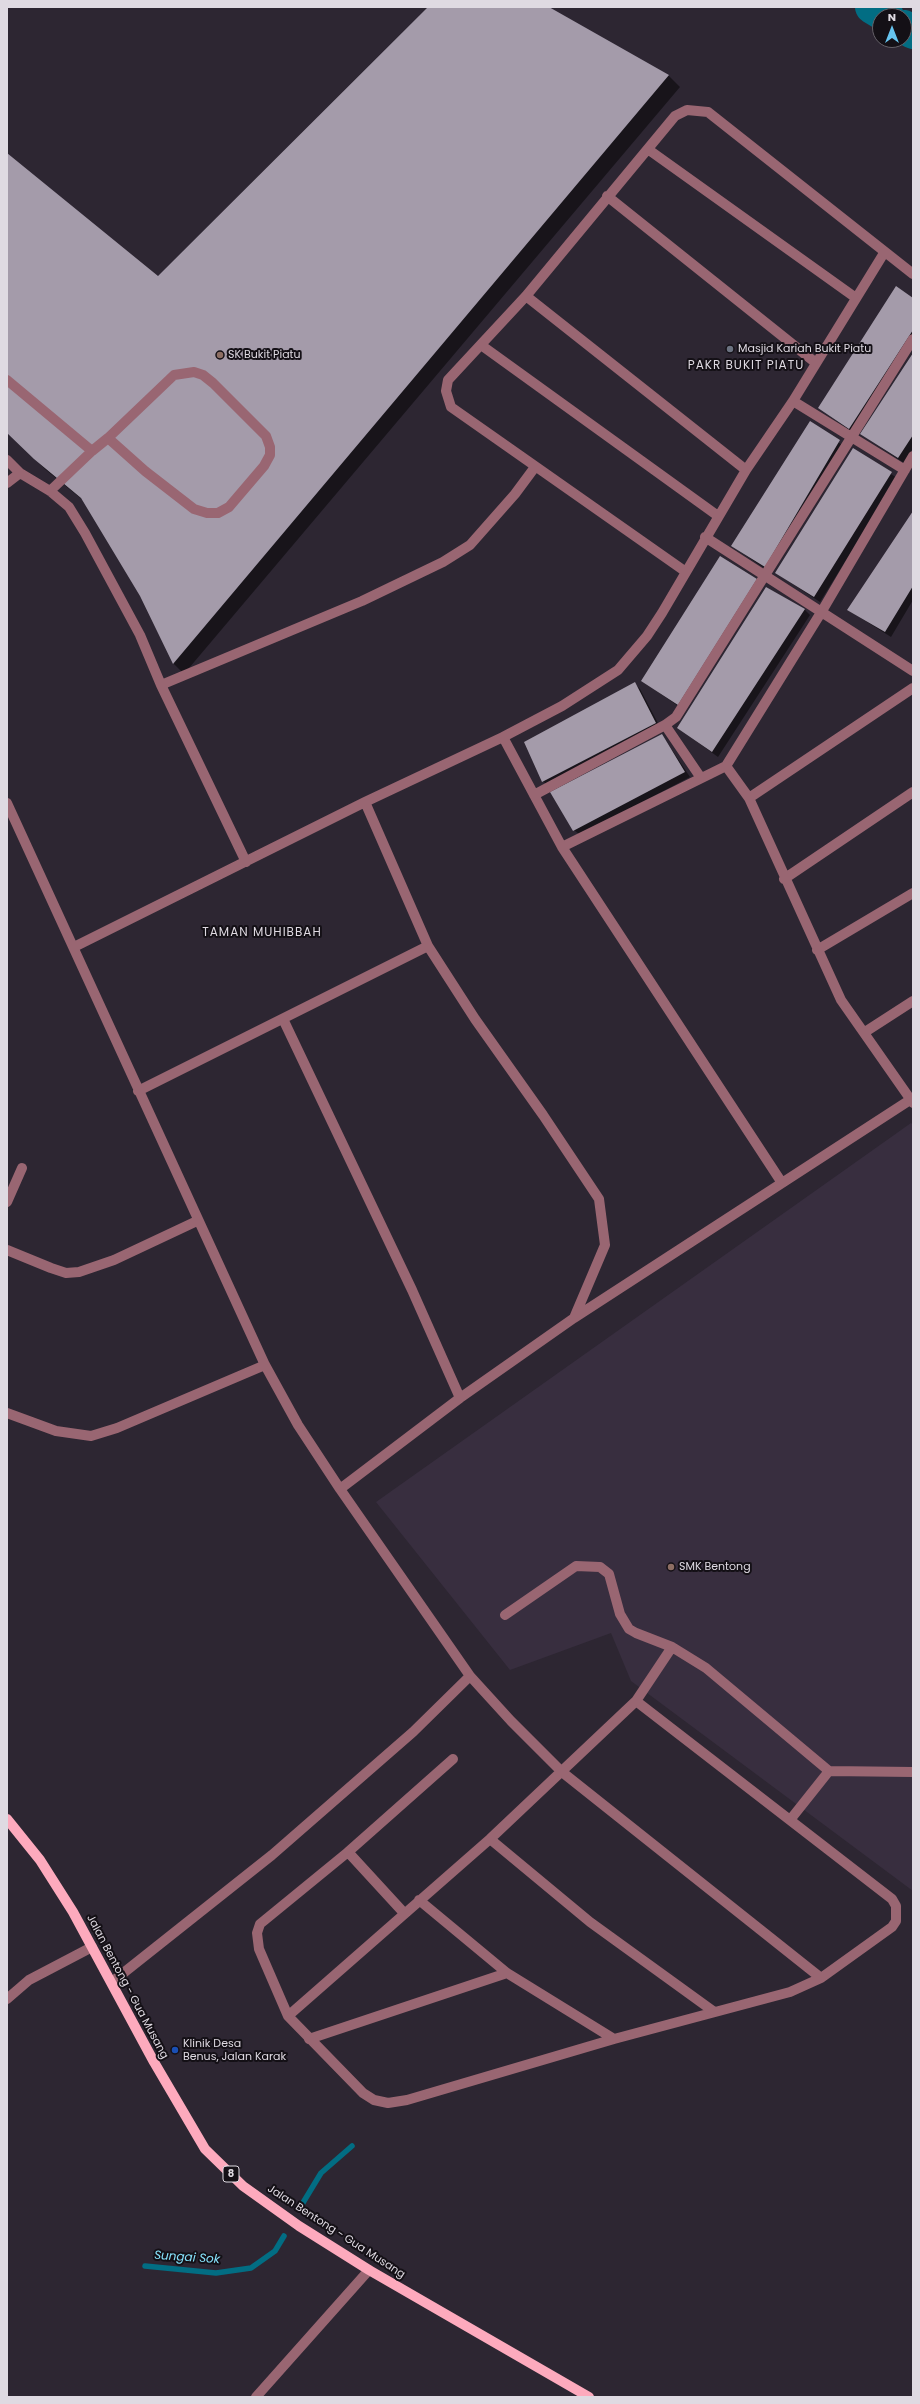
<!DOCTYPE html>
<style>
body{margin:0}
#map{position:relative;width:920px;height:2404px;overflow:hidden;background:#2d2632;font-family:Poppins,sans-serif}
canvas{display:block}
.frame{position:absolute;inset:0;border:8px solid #dfdae2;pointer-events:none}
.north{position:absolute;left:872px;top:8px;width:40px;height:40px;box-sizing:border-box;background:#141016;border:1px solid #656168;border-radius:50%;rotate:0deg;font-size:11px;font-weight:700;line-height:16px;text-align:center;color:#dfdae2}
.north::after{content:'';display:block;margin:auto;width:14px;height:18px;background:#66c4ef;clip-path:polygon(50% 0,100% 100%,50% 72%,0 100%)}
</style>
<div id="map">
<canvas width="920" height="2404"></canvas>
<div class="frame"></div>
<div class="north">N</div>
</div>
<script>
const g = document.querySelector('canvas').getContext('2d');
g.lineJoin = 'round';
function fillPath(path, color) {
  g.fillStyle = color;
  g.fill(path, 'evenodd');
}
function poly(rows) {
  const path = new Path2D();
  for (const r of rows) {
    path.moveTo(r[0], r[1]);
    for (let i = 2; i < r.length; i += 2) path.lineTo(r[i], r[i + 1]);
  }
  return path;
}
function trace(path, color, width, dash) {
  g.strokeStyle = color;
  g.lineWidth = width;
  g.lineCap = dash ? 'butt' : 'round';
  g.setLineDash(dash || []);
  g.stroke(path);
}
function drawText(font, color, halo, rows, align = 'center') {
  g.font = font + ' Poppins,sans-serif';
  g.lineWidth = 4;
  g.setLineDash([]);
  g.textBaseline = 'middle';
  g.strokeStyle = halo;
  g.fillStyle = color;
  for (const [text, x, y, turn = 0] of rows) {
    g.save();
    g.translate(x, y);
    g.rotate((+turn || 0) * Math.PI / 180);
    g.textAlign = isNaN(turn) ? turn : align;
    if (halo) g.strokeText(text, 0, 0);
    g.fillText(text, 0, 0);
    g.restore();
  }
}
fillPath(poly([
 [911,1123,913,1125,913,1891,631,1681,611,1633,510,1670,376,1502]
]), '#382e3f');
fillPath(poly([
 [430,7,547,7,669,76,680,87,184,674,173,663,141,596,84,501,46,470,7,432,7,154,158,278],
 [913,299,913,344,855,434,819,408],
 [913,355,913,448,904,463,861,434],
 [811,423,845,447,770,572,732,546],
 [853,449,897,478,820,602,776,573],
 [913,513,913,600,891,637,848,610],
 [721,558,684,710,642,681],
 [767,588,805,610,810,615,718,757,678,728],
 [635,684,640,689,661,729,549,787,543,781,525,742],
 [662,735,690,777,580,835,574,830]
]), '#0007');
trace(poly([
 [301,2206,321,2173,352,2146],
 [145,2266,216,2273,251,2268,275,2251,284,2236]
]), '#026d83', 5.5);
trace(poly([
 [872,7,887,16],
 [904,27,913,32]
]), '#026d83', 34);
fillPath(poly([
 [428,7,549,7,669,75,173,664,140,596,81,498,34,459,7,433,7,153,158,276],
 [896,286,913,298,913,330,849,429,818,408],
 [913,353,913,435,898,458,860,434],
 [810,421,840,440,765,567,731,546],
 [853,448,892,472,814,597,775,573],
 [913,511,913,586,885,632,847,610],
 [720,556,757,579,678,705,641,681],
 [766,587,805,609,712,752,677,728],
 [635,682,656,723,542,782,524,742],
 [662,734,685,772,573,831,550,792]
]), '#a49baa');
trace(poly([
 [649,150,856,298],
 [607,196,816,363],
 [526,296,746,470],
 [481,345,718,516],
 [7,380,92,451],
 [793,401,905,470],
 [7,460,20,473,50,491,69,507,85,533,140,635,161,685,246,862],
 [7,483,20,473],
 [50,491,92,451,108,438,145,471,194,509,207,513,218,513,229,507,264,466,270,455,270,447,266,436,213,383,203,375,194,372,174,375,108,438],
 [705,537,913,671],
 [686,572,451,407,446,391,448,380,526,296,675,116,687,110,708,112,913,274],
 [161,685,362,601,443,562,470,545,515,494,535,467],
 [665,725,701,778],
 [503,737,562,847,782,1183],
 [726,766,749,798,841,1000,913,1103],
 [534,795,665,725,676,717,913,339],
 [749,798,913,688],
 [7,803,265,1365,298,1425,340,1489,470,1676,511,1721,562,1772,821,1978],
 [562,847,726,766,822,611,913,456],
 [784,879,913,792],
 [74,947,365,802,503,737,562,706,618,670,647,636,662,613,746,470,793,401,884,253],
 [817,950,913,893],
 [283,1019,412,1290,460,1398],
 [865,1032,913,1001],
 [138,1091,428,946],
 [7,1202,22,1168],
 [7,1250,51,1268,66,1273,79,1272,114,1260,197,1221],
 [574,1318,913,1098],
 [7,1413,56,1431,91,1436,117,1428,265,1365],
 [340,1489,460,1398,574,1318,605,1245,599,1199,543,1115,475,1019,428,946,365,802],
 [505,1615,576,1566,600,1567,609,1574,620,1614,629,1629,636,1633,672,1647,706,1668,829,1771,913,1772],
 [453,1759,348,1852,260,1924,257,1933,259,1949,288,2016,363,2093,374,2100,388,2103,407,2100,614,2039,790,1992,821,1978,892,1927,896,1921,896,1906,892,1899,636,1701],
 [790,1820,829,1771],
 [490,1839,590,1922,713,2011],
 [348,1852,404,1913],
 [419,1900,507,1973,614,2039],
 [112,1982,272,1855,413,1732,470,1676],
 [7,1999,29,1980,92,1947],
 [288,2016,490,1839,636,1701,672,1647],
 [309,2039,507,1973],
 [256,2397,369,2270]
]), '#996672', 10);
trace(poly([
 [7,1819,40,1860,73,1912,154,2062,205,2149,243,2186,299,2226,369,2270,589,2397]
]), '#fdaabd', 10);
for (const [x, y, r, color] of [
 [730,349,4,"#6b7280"],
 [220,355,4,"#8d6e63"],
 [671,1567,4,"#8d6e63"],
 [175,2050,4,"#1a4fb4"]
]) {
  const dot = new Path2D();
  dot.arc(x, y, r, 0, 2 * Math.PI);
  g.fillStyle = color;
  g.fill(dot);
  trace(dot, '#141016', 1.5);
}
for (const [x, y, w] of [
 [231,2174,16]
]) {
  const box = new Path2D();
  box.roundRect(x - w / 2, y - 8, w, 16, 3);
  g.fillStyle = '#141016';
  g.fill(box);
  trace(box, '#dfdae2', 1);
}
drawText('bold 10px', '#dfdae2', null, [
 ["8",231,2174]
]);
drawText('11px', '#dfdae2', '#141016', [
 ["Masjid Kariah Bukit Piatu",738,349],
 ["SK Bukit Piatu",228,355],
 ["SMK Bentong",679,1567],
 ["Klinik Desa",183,2044],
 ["Benus, Jalan Karak",183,2057]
], 'left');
drawText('11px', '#dfdae2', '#141016', [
 ["Jalan Bentong - Gua Musang",127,1987,62],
 ["Jalan Bentong - Gua Musang",336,2232,33]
]);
g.letterSpacing = '1px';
drawText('12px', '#dfdae2', '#141016', [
 ["PAKR BUKIT PIATU",746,366],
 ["TAMAN MUHIBBAH",262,933]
]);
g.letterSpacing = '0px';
drawText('italic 12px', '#87e3fd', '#141016', [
 ["Sungai Sok",187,2258,4]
]);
</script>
